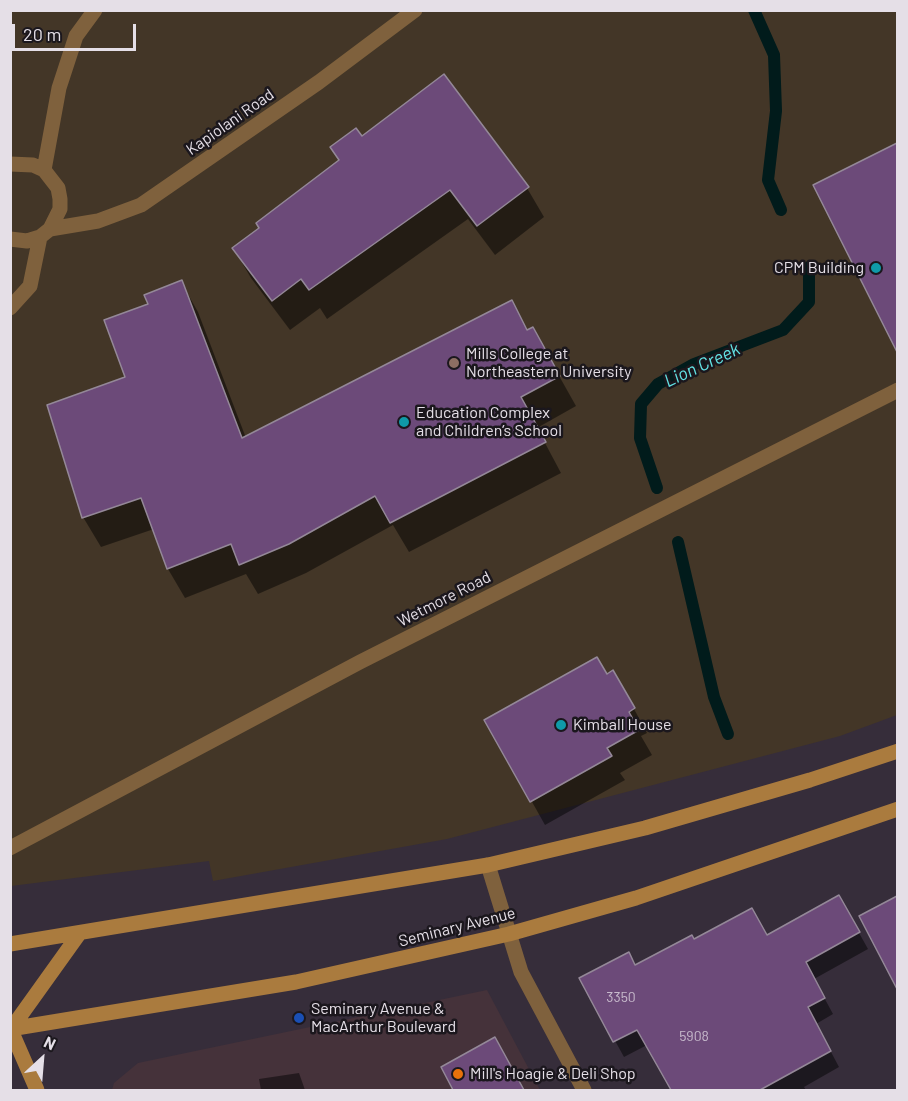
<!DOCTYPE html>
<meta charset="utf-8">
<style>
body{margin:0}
#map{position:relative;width:908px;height:1101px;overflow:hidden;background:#362d3a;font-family:Barlow,sans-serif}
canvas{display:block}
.frame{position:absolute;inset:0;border:12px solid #e5dfe7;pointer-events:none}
.north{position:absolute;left:12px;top:1029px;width:60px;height:60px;-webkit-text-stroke:4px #1b171d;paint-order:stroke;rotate:26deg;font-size:16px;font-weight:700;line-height:24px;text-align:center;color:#e5dfe7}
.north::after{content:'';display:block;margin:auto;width:21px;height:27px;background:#e5dfe7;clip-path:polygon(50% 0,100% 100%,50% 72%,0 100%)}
.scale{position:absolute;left:12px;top:24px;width:124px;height:27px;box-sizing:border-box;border:3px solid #e5dfe7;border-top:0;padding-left:8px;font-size:18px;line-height:21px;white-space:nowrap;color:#e5dfe7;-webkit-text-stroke:4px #1b171d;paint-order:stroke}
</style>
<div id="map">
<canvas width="908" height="1101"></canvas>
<div class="frame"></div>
<div class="north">N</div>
<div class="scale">20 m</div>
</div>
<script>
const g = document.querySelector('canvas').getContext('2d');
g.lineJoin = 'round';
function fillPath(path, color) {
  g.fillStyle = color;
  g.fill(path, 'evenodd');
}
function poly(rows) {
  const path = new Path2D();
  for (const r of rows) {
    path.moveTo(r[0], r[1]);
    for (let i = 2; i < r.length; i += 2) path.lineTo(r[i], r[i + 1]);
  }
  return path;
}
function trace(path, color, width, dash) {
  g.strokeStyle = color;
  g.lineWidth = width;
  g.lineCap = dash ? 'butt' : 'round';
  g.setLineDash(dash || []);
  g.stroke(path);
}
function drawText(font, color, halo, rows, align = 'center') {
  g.font = font + ' Barlow,sans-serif';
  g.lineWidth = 5;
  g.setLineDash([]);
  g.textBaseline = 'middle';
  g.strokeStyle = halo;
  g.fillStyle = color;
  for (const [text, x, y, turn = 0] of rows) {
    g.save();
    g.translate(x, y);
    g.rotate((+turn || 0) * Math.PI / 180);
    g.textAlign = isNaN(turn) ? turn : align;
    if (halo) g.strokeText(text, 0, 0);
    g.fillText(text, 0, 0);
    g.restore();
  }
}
fillPath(poly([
 [487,990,540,1090,112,1090,114,1083,138,1063]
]), '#45323a');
fillPath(poly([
 [10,11,897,11,897,715,840,736,447,839,213,881,209,861,11,886]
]), '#433627');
fillPath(poly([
 [362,138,527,188,544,217,495,255,468,219,327,319,320,308,290,330,251,278,234,249,340,162,332,148],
 [892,147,898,157,898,348,815,185],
 [181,282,198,312,246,438,511,302,528,331,549,358,576,406,537,428,561,473,409,552,393,525,306,573,258,594,246,574,185,598,168,569,154,529,101,547,83,517,150,304],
 [607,676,627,696,647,733,641,736,652,755,620,773,625,780,545,825,486,720],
 [839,897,868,949,814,979,833,1014,816,1024,839,1067,804,1087,806,1090,673,1090,647,1045,624,1057,581,979,635,966,694,941,767,937],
 [898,897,898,986,861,917],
 [509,1063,523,1090,455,1090,443,1068],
 [299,1073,305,1090,261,1090,259,1079]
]), '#0007');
trace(poly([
 [754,10,774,55,776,111,768,180,781,210],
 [657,488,640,438,641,404,658,384,694,364,783,330,809,302,809,267],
 [678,542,714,697,728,734]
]), '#011b1b', 12);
const building = poly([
 [444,74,529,187,477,226,450,190,309,290,301,279,272,301,232,248,259,228,256,223,339,160,330,147,356,128,362,136,444,74],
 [897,143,897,352,813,185,897,143],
 [182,280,242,438,512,300,527,330,533,327,560,376,521,397,546,442,390,523,375,496,289,544,239,565,231,544,167,569,141,498,82,518,47,405,125,377,104,320,148,304,144,295,182,280],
 [597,657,607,674,613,670,635,708,629,712,639,730,607,748,612,756,530,802,484,720,597,657],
 [839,895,860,932,806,962,825,998,808,1007,831,1051,760,1090,671,1090,637,1030,613,1042,579,978,629,952,635,965,692,935,694,939,752,908,767,935,839,895],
 [897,896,897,989,859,916,897,896],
 [495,1037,524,1090,453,1090,441,1067,495,1037]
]);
fillPath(building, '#6c4a79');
trace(building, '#948898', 1.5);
trace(poly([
 [10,164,33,165,44,170,58,188,60,199,60,209,50,229,40,237,27,241,10,239],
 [44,170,59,88,76,36,95,10],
 [50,229,98,221,141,205,319,82,415,10],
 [10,308,30,286,40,237],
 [10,848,360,662,898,390],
 [488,865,521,972,584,1090]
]), '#7f613d', 15);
trace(poly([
 [10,944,488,865,645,828,810,780,898,751],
 [10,1028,37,1090],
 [10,1029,296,982,509,934,636,898,898,809],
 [11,1029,79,934]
]), '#aa7b3e', 15);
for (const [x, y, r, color] of [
 [876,268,6,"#0f9aa8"],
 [454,363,6,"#8d6e63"],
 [404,422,6,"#0f9aa8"],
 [561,725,6,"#0f9aa8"],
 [299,1018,6,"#1a4fb4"],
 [458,1074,6,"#e8710a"]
]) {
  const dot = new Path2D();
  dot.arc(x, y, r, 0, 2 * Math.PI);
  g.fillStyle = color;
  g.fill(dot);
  trace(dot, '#1b171d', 2);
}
drawText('14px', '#c7bacc', null, [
 ["3350",621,997],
 ["5908",694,1036]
]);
drawText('16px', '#e5dfe7', '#1b171d', [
 ["Kapiolani Road",230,122,-35],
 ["Wetmore Road",444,599,-27],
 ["Seminary Avenue",457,927,-14]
]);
drawText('16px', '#e5dfe7', '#1b171d', [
 ["CPM Building",864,268,"right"],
 ["Mills College at",466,354],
 ["Northeastern University",466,372],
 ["Education Complex",416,413],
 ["and Children’s School",416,431],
 ["Kimball House",573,725],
 ["Seminary Avenue &",311,1009],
 ["MacArthur Boulevard",311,1027],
 ["Mill's Hoagie & Deli Shop",470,1074]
], 'left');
drawText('italic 18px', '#63e4e6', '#1b171d', [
 ["Lion Creek",702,365,-25]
]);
</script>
